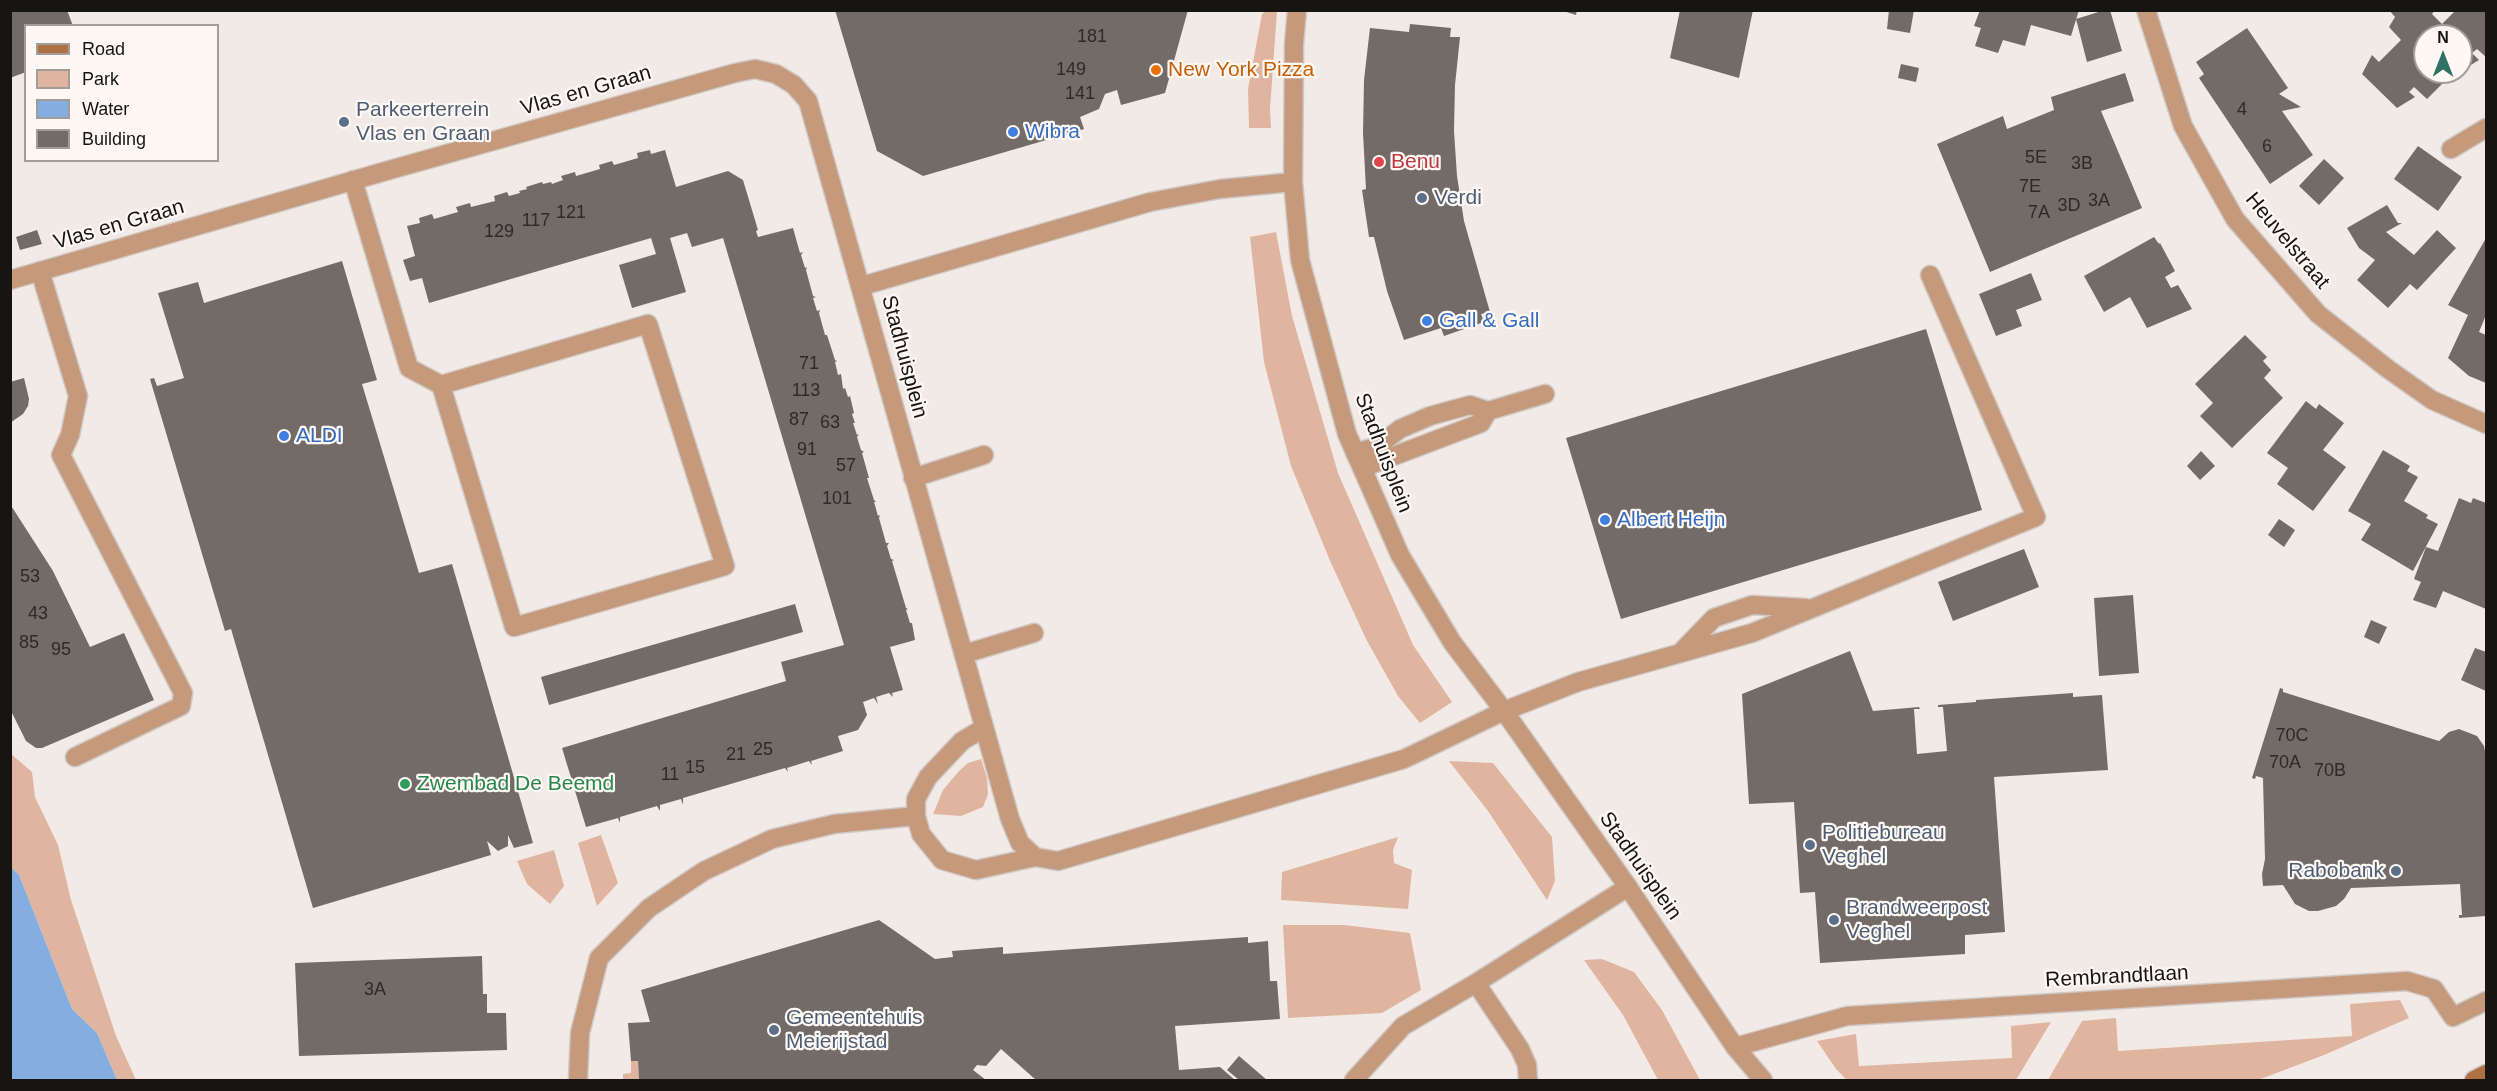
<!DOCTYPE html>
<style>
body{margin:0}
#map{position:relative;width:2497px;height:1091px;overflow:hidden;background:#f2eae6;font-family:Helvetica,sans-serif}
canvas{display:block}
.frame{position:absolute;inset:0;border:12px solid #171513;pointer-events:none}
.legend{position:absolute;left:24px;top:24px;width:195px;height:138px;box-sizing:border-box;background:#fef8f5;border:2px solid #a29d9b;margin:0;padding:8px 10px;list-style:none;font-size:18px;color:#171513}
.legend li{display:flex;align-items:center;gap:12px;height:30px}
.legend b{width:30px;border:2px solid #a29d9b}
.north{position:absolute;left:2413px;top:24px;width:60px;height:60px;box-sizing:border-box;background:#fef8f5;border:2px solid #a29d9b;border-radius:50%;rotate:0deg;font-size:16px;font-weight:700;line-height:24px;text-align:center;color:#171513}
.north::after{content:'';display:block;margin:auto;width:21px;height:27px;background:#2f7264;clip-path:polygon(50% 0,100% 100%,50% 72%,0 100%)}
</style>
<div id="map">
<canvas width="2497" height="1091"></canvas>
<div class="frame"></div>
<ul class="legend">
<li><b style="height:8px;background:#ae7143"></b>Road</li>
<li><b style="height:16px;background:#dfb59f"></b>Park</li>
<li><b style="height:16px;background:#85aee0"></b>Water</li>
<li><b style="height:16px;background:#726b67"></b>Building</li>
</ul>
<div class="north">N</div>
</div>
<script>
const g = document.querySelector('canvas').getContext('2d');
g.lineJoin = 'round';
function fillPath(path, color) {
  g.fillStyle = color;
  g.fill(path, 'evenodd');
}
function poly(rows) {
  const path = new Path2D();
  for (const r of rows) {
    path.moveTo(r[0], r[1]);
    for (let i = 2; i < r.length; i += 2) path.lineTo(r[i], r[i + 1]);
  }
  return path;
}
function trace(path, color, width, dash) {
  g.strokeStyle = color;
  g.lineWidth = width;
  g.lineCap = dash ? 'butt' : 'round';
  g.setLineDash(dash || []);
  g.stroke(path);
}
function drawText(font, color, halo, rows, align = 'center') {
  g.font = font + ' Helvetica,sans-serif';
  g.lineWidth = 4.5;
  g.setLineDash([]);
  g.textBaseline = 'middle';
  g.strokeStyle = halo;
  g.fillStyle = color;
  for (const [text, x, y, turn = 0] of rows) {
    g.save();
    g.translate(x, y);
    g.rotate((+turn || 0) * Math.PI / 180);
    g.textAlign = isNaN(turn) ? turn : align;
    if (halo) g.strokeText(text, 0, 0);
    g.fillText(text, 0, 0);
    g.restore();
  }
}
fillPath(poly([
 [1267,10,1277,11,1270,109,1271,128,1249,128,1248,89,1262,14],
 [1276,232,1292,316,1338,473,1413,645,1452,702,1420,723,1398,696,1366,639,1331,563,1291,466,1264,362,1250,237],
 [10,753,32,772,35,797,58,845,71,900,116,1036,136,1080,117,1080,97,1033,72,1009,19,875,11,867],
 [981,759,987,778,988,794,983,807,961,816,933,814,943,790,959,771,968,763],
 [1449,761,1493,763,1552,837,1555,881,1547,900,1488,811],
 [601,835,618,883,597,906,578,843],
 [1398,837,1393,850,1394,863,1412,870,1408,909,1281,900,1282,872],
 [554,850,564,886,550,904,527,884,517,861],
 [1283,925,1344,925,1410,933,1421,990,1382,1013,1288,1018],
 [1602,959,1634,972,1662,1010,1700,1080,1658,1080,1623,1015,1584,960],
 [2400,1000,2409,1018,2324,1055,2258,1080,2048,1080,2082,1021,2116,1018,2118,1051,2352,1036,2350,1004],
 [2051,1022,2016,1080,1847,1080,1836,1069,1817,1041,1856,1034,1859,1066,2012,1058,2011,1026],
 [631,1061,638,1061,639,1080,623,1080,623,1074,631,1073]
]), '#dfb59f');
fillPath(poly([
 [11,867,19,875,72,1009,97,1033,117,1080,11,1080]
]), '#85aee0');
fillPath(poly([
 [10,10,67,10,73,26,26,26,26,72,10,78],
 [835,10,1188,10,1165,93,1121,105,1117,90,1105,94,1099,109,1080,117,1084,129,923,176,877,151],
 [1560,10,1577,10,1576,15],
 [1680,10,1753,10,1739,78,1670,58],
 [1889,10,1914,10,1910,33,1887,29],
 [1980,10,2079,10,2071,36,2031,25,2025,46,2003,40,1998,53,1975,46,1981,28,1974,26],
 [2105,10,2110,10,2122,51,2087,62,2076,19],
 [2389,10,2435,10,2432,14,2442,24,2456,10,2486,10,2486,57,2477,49,2472,53,2479,60,2461,71,2461,36,2425,36,2425,72,2454,72,2427,99,2414,87,2409,92,2415,97,2397,108,2362,74,2372,55,2379,62,2401,40,2389,27,2395,17],
 [1410,24,1451,28,1450,37,1460,37,1455,85,1454,131,1457,176,1464,221,1490,312,1481,314,1484,322,1444,336,1441,328,1404,340,1387,291,1374,237,1369,237,1362,190,1366,189,1363,133,1364,80,1370,28,1409,32],
 [2247,28,2288,88,2279,94,2301,107,2282,111,2313,155,2270,184,2199,78,2204,74,2196,62],
 [1901,64,1919,68,1916,82,1898,78],
 [2125,73,2134,101,2101,111,2142,208,1990,272,1937,144,2003,116,2007,129,2054,110,2051,97],
 [2418,146,2462,177,2438,211,2394,179],
 [650,150,651,154,665,150,676,187,728,171,743,180,758,230,756,231,758,237,793,228,800,253,803,252,801,255,805,268,807,267,806,270,813,296,816,297,813,298,817,311,820,310,819,313,825,335,827,335,835,360,837,361,835,362,838,375,841,374,843,389,845,388,848,397,850,396,854,413,852,414,855,423,853,423,857,435,859,434,857,437,861,450,864,452,862,453,869,478,867,478,874,500,876,502,874,502,878,516,880,515,879,518,886,543,889,543,887,546,891,559,894,560,892,561,906,608,908,609,906,610,910,623,912,623,915,640,890,647,903,690,892,693,893,697,889,693,876,697,878,704,874,698,863,702,867,715,858,730,838,736,843,751,811,761,812,765,809,761,787,768,788,772,785,768,683,798,683,805,681,799,660,805,660,811,657,806,620,817,620,823,618,818,586,827,562,748,786,681,781,662,844,645,723,238,692,247,687,233,670,238,686,292,632,308,619,265,656,254,651,238,429,303,422,278,410,281,403,260,415,256,407,226,420,223,419,218,432,214,434,219,458,212,456,207,470,203,471,207,495,201,494,196,507,192,509,196,520,193,519,191,527,189,526,187,542,182,543,184,551,182,552,184,563,180,561,176,575,172,576,176,600,169,599,165,612,161,614,165,638,158,637,153],
 [2324,159,2344,178,2319,205,2299,186],
 [2387,205,2398,223,2402,223,2386,232,2414,255,2437,230,2456,248,2417,290,2410,284,2388,308,2357,280,2375,260,2359,248,2347,228],
 [37,230,42,244,20,250,16,237],
 [2154,237,2159,244,2160,243,2175,271,2165,277,2171,288,2178,285,2192,309,2147,328,2130,297,2104,312,2084,276],
 [2486,238,2486,315,2479,332,2486,335,2486,383,2469,376,2448,358,2468,315,2448,305],
 [342,261,377,380,362,384,419,573,452,564,533,843,514,848,508,835,508,846,498,851,487,841,491,855,313,908,231,629,225,631,150,379,154,378,157,386,184,378,158,293,198,282,204,303],
 [2031,273,2042,300,2016,310,2022,326,1996,336,1979,294],
 [1926,329,1982,510,1621,619,1566,438],
 [2245,335,2267,357,2263,361,2271,370,2264,378,2283,398,2232,448,2200,416,2213,403,2195,384],
 [24,378,29,399,28,406,23,414,10,423,10,382],
 [2306,401,2316,409,2319,404,2344,423,2323,450,2346,467,2313,511,2277,484,2288,468,2267,453],
 [2383,450,2410,466,2407,471,2418,477,2404,501,2428,515,2426,518,2438,524,2413,571,2361,540,2371,524,2348,511],
 [2201,451,2215,466,2200,480,2187,466],
 [2459,498,2471,503,2473,498,2486,503,2486,609,2443,591,2436,608,2413,600,2421,582,2414,579,2426,547,2438,551],
 [10,504,53,571,90,647,124,633,154,700,42,748,36,748,26,741,10,709],
 [2279,519,2295,530,2284,547,2268,535],
 [2024,549,2039,587,1953,621,1938,582],
 [2133,595,2139,673,2099,676,2094,598],
 [795,604,803,632,549,705,541,677],
 [2371,620,2387,627,2379,644,2364,637],
 [2475,648,2486,652,2486,691,2461,680],
 [1850,651,1873,711,1919,707,1920,709,1914,709,1917,754,1947,751,1943,707,1938,707,1938,705,1976,702,1976,700,2073,693,2073,697,2102,695,2108,770,1994,777,2005,932,1965,935,1965,954,1820,963,1815,892,1800,893,1794,802,1749,804,1742,694],
 [2280,688,2283,689,2283,692,2439,741,2449,732,2459,729,2477,736,2484,746,2486,756,2486,916,2459,918,2459,915,2462,915,2460,884,2351,888,2344,899,2336,906,2318,911,2309,911,2295,904,2283,885,2263,886,2262,874,2265,859,2263,778,2256,776,2255,779,2252,778],
 [879,920,935,959,953,957,952,951,1003,947,1003,954,1248,937,1248,943,1268,941,1270,981,1277,981,1280,1019,1175,1026,1179,1070,1220,1067,1235,1080,1036,1080,1001,1049,986,1066,977,1065,973,1070,986,1080,639,1080,638,1061,631,1061,628,1023,650,1022,641,990],
 [482,956,483,994,487,994,487,1013,506,1013,507,1050,299,1056,295,963],
 [1239,1056,1267,1080,1239,1080,1227,1070]
]), '#726b67');
const lane = poly([
 [353,180,409,368,441,385,514,627,725,566,648,324,441,385],
 [40,271,78,396,70,435,61,455,183,693,181,706,75,757],
 [1355,453,1378,446,1400,429,1430,416,1470,405,1488,411,1545,394],
 [1362,468,1481,423,1488,411],
 [913,478,984,455],
 [1682,651,1714,618,1752,605,1806,608],
 [964,654,1034,633],
 [1504,711,1578,682,1752,633,2036,517,1930,275],
 [1476,983,1520,1049,1527,1065,1528,1080],
 [1354,1080,1403,1026,1476,983,1628,887]
]);
const street = poly([
 [1297,10,1294,44,1293,182,1300,260,1347,434,1362,468,1400,555,1452,642,1504,711,1628,887,1735,1047,1763,1080],
 [2146,10,2183,126,2235,219,2318,314,2388,369,2432,400,2486,424],
 [2451,149,2486,128],
 [10,280,386,171,735,73,755,69,776,74,794,85,808,101,1010,819,1020,843,1035,857],
 [862,286,1150,202,1220,189,1293,182],
 [916,816,916,799,928,777,962,741,984,728],
 [1735,1047,1847,1016,2407,981,2434,989,2453,1017,2486,1001],
 [578,1080,580,1033,599,958,649,908,704,871,772,839,834,824,916,816,921,834,942,860,976,870,1035,857,1058,861,1404,759,1504,711]
]);
const secondary = poly([
 [2474,1080,2486,1074]
]);
trace(lane, '#cfc8c4', 21);
trace(street, '#cfc8c4', 21);
trace(secondary, '#cfc8c4', 21);
trace(lane, '#c59a7c', 18);
trace(street, '#c59a7c', 18);
trace(secondary, '#ae7143', 18);
for (const [x, y, r, color] of [
 [1156,70,6,"#e8710a"],
 [344,122,6,"#5c6f8a"],
 [1013,132,6,"#3f7fe0"],
 [1379,162,6,"#e0444e"],
 [1422,198,6,"#5c6f8a"],
 [1427,321,6,"#3f7fe0"],
 [284,436,6,"#3f7fe0"],
 [1605,520,6,"#3f7fe0"],
 [405,784,6,"#2e9e5b"],
 [1810,845,6,"#5c6f8a"],
 [2396,871,6,"#5c6f8a"],
 [1834,920,6,"#5c6f8a"],
 [774,1030,6,"#5c6f8a"]
]) {
  const dot = new Path2D();
  dot.arc(x, y, r, 0, 2 * Math.PI);
  g.fillStyle = color;
  g.fill(dot);
  trace(dot, '#fef8f5', 2);
}
drawText('18px', '#2e2a28', null, [
 ["181",1092,37],
 ["149",1071,70],
 ["141",1080,94],
 ["4",2242,110],
 ["6",2267,147],
 ["5E",2036,158],
 ["3B",2082,164],
 ["7E",2030,187],
 ["3A",2099,201],
 ["3D",2069,206],
 ["121",571,213],
 ["7A",2039,213],
 ["117",536,221],
 ["129",499,232],
 ["71",809,364],
 ["113",806,391],
 ["87",799,420],
 ["63",830,423],
 ["91",807,450],
 ["57",846,466],
 ["101",837,499],
 ["53",30,577],
 ["43",38,614],
 ["85",29,643],
 ["95",61,650],
 ["70C",2292,736],
 ["25",763,750],
 ["21",736,755],
 ["70A",2285,763],
 ["15",695,768],
 ["70B",2330,771],
 ["11",670,775],
 ["3A",375,990]
]);
drawText('21px', '#c56008', '#fef8f5', [
 ["New York Pizza",1168,70]
], 'left');
drawText('21px', '#171513', '#fef8f5', [
 ["Vlas en Graan",586,91,-16],
 ["Vlas en Graan",119,225,-16],
 ["Heuvelstraat",2287,241,50],
 ["Stadhuisplein",904,357,75],
 ["Stadhuisplein",1383,453,69],
 ["Stadhuisplein",1640,866,55],
 ["Rembrandtlaan",2117,977,-3]
]);
drawText('21px', '#4e5e75', '#fef8f5', [
 ["Parkeerterrein",356,110],
 ["Vlas en Graan",356,134],
 ["Verdi",1434,198],
 ["Politiebureau",1822,833],
 ["Veghel",1822,857],
 ["Rabobank",2384,871,"right"],
 ["Brandweerpost",1846,908],
 ["Veghel",1846,932],
 ["Gemeentehuis",786,1018],
 ["Meierijstad",786,1042]
], 'left');
drawText('21px', '#366cbe', '#fef8f5', [
 ["Wibra",1025,132],
 ["Gall & Gall",1439,321],
 ["ALDI",296,436],
 ["Albert Heijn",1617,520]
], 'left');
drawText('21px', '#be3a42', '#fef8f5', [
 ["Benu",1391,162]
], 'left');
drawText('21px', '#27864d', '#fef8f5', [
 ["Zwembad De Beemd",417,784]
], 'left');
</script>
